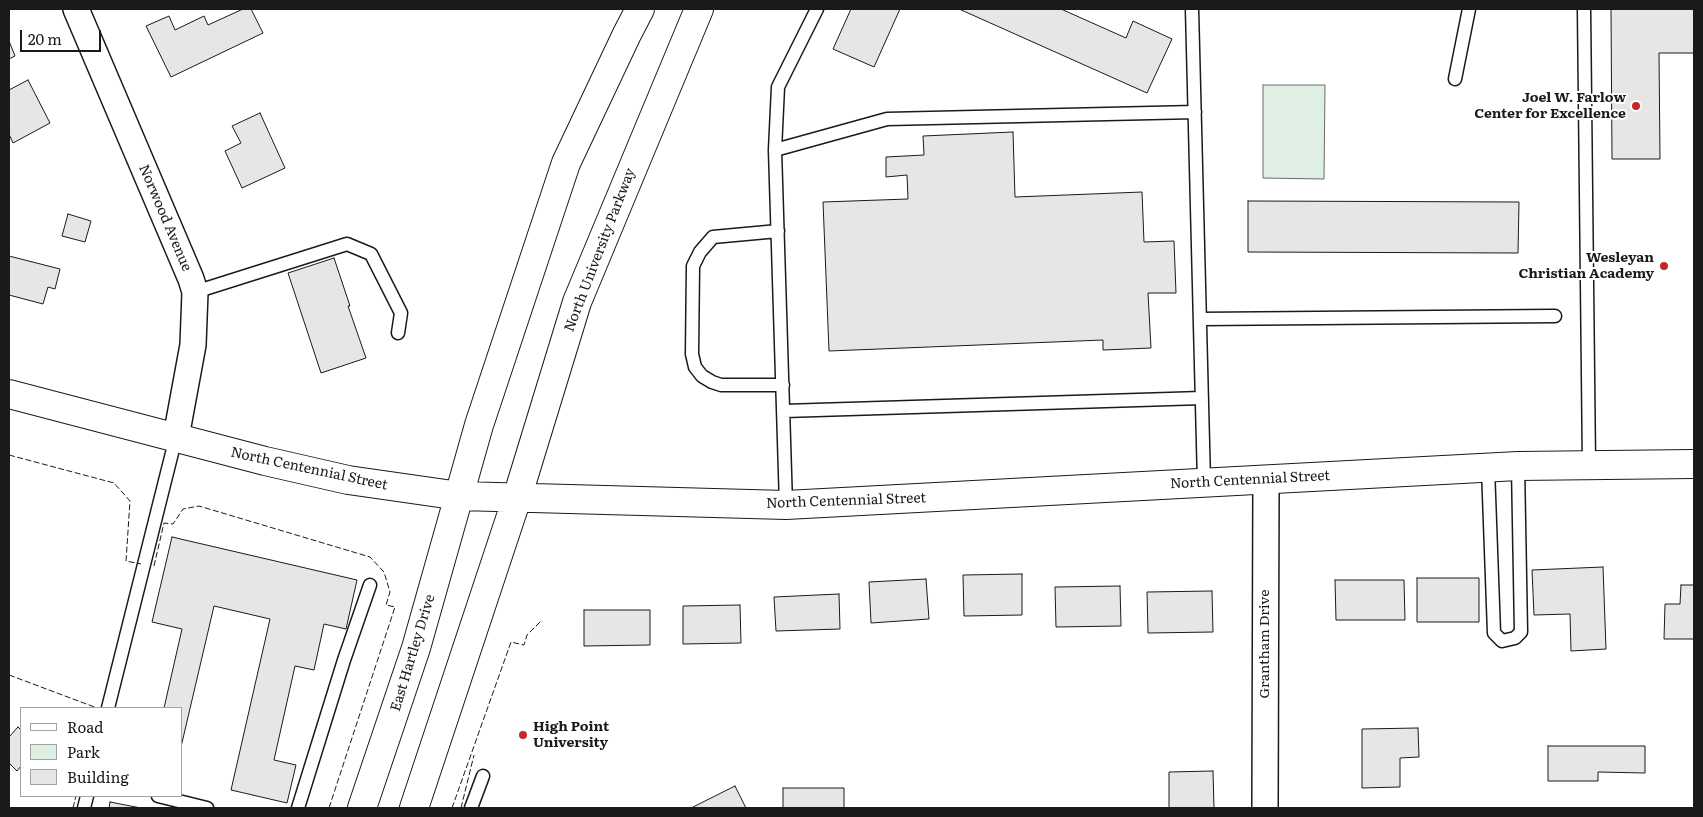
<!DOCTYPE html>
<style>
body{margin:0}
#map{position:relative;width:1703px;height:817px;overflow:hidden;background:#fff;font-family:Literata,serif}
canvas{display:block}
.frame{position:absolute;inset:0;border:10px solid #1a1a1a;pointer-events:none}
.legend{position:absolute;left:20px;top:707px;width:162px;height:90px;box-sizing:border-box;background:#fff;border:1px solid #a3a3a3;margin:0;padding:6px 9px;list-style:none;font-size:15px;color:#1a1a1a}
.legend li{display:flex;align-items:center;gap:10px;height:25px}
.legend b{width:25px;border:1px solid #a3a3a3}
.scale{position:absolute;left:20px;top:30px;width:81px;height:22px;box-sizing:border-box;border:2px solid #1a1a1a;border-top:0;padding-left:6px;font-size:15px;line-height:18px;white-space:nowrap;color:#1a1a1a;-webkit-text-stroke:4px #fff;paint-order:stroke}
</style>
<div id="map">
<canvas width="1703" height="817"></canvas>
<div class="frame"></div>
<ul class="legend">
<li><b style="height:6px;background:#fff"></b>Road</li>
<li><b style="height:14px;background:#e0efe3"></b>Park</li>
<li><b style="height:14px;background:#e6e6e6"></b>Building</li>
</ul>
<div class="scale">20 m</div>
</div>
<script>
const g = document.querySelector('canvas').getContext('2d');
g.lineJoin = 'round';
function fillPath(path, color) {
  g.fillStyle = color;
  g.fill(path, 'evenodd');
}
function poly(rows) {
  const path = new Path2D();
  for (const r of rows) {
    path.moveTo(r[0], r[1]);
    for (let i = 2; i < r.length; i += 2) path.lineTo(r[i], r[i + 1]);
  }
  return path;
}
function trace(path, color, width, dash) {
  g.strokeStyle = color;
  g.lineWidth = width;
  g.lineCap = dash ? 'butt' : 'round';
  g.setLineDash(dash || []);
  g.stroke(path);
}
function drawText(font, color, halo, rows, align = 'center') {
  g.font = font + ' Literata,serif';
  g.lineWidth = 4;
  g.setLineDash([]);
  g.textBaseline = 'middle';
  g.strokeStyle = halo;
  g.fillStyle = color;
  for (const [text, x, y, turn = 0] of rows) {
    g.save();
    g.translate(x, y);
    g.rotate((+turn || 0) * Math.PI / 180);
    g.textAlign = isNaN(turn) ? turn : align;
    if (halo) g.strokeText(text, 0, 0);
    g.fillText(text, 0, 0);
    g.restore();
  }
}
const green = poly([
 [1263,85,1325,85,1324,179,1263,178,1263,85]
]);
fillPath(green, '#e0efe3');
trace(green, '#6a6a6a', 1);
const building = poly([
 [243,9,251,9,263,33,171,77,146,26,169,16,175,30,204,16,208,25,243,9],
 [851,9,900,9,874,67,833,49,851,9],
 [959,9,1061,9,1126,38,1133,21,1172,39,1147,93,959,9],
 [1611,9,1694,9,1694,53,1659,53,1660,159,1612,159,1611,9],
 [9,41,15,56,9,59,9,41],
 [28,80,50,123,13,143,9,134,9,90,28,80],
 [260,113,285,168,242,188,225,151,241,143,232,126,260,113],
 [1013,132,1015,197,1142,192,1144,242,1174,241,1176,293,1148,293,1151,348,1103,350,1103,340,829,351,823,202,908,199,907,175,886,177,886,157,924,155,923,136,1013,132],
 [1248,201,1519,202,1518,253,1248,252,1248,201],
 [68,214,91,221,85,242,62,236,68,214],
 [9,256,60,269,55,289,48,287,43,304,9,295,9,256],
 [334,258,350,306,348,306,366,358,321,373,288,273,334,258],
 [172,537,357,580,346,629,324,624,314,670,295,666,274,760,296,765,287,803,231,790,270,619,214,606,181,747,181,708,164,708,182,629,152,622,172,537],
 [1603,567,1606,649,1571,651,1570,614,1534,615,1532,570,1603,567],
 [1022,574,1022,615,964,616,963,575,1022,574],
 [1417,578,1479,578,1479,622,1417,622,1417,578],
 [926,579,929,619,871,623,869,582,926,579],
 [1335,580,1404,580,1405,620,1336,620,1335,580],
 [1681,585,1694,585,1694,639,1664,639,1665,604,1680,604,1681,585],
 [1120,586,1121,626,1056,627,1055,587,1120,586],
 [1212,591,1213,632,1148,633,1147,592,1212,591],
 [839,594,840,629,776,631,774,597,839,594],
 [740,605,741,643,683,644,683,606,740,605],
 [584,610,650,610,650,645,584,646,584,610],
 [18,727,21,730,21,766,17,771,9,763,9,737,18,727],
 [1418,728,1419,757,1400,758,1400,787,1362,788,1362,729,1418,728],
 [1548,746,1645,746,1645,773,1598,772,1598,781,1548,781,1548,746],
 [1213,771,1214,808,1169,808,1169,772,1213,771],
 [735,786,746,808,691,808,735,786],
 [783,788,844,788,844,808,783,808,783,788],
 [110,802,141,808,109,808,110,802]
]);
fillPath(building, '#e6e6e6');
trace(building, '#1a1a1a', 1);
const service = poly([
 [1192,9,1204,483],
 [1584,9,1589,465],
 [1455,79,1469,9],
 [775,150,887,119,1195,112],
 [778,231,713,237,700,252,693,266,692,354,695,367,702,376,712,382,721,385,783,385],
 [195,292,347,244,371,254,401,313,398,333],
 [1200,319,1555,316],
 [784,411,1202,398],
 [1488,468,1494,633,1502,641,1515,638,1521,632,1518,466],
 [786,505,775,150,778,87,817,9],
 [108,708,176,437],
 [158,796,207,808],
 [84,808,87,796],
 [298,808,344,660,370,585],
 [471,808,483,776]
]);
const minor = poly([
 [76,9,191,279,195,292,193,345,176,437],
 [1265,808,1266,479]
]);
const secondary = poly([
 [9,394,265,461,348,480,460,496,786,505,1518,466,1694,464],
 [362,808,416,648,479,425,566,163,627,34,640,9],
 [414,808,517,498,577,302,699,9]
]);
trace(service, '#1a1a1a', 15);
trace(minor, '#1a1a1a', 28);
trace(secondary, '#1a1a1a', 30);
trace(service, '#fff', 12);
trace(minor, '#fff', 25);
trace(secondary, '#fff', 28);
trace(poly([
 [9,455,114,483,130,501,126,561,141,564],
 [154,566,164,523,173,524,183,509,199,506,370,557,384,572,390,592,386,605,395,607,329,808],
 [9,675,97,708],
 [73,808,76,796],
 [452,808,511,642,524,645,527,635,542,620],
 [461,808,474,755]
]), '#1a1a1a', 1, [6, 2.5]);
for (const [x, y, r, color] of [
 [1636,106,5,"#c62828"],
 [1664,266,5,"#c62828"],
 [523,735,5,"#c62828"]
]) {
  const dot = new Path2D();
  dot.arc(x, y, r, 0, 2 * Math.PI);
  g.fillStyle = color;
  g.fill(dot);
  trace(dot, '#fff', 2);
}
drawText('bold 14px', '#1a1a1a', '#fff', [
 ["Joel W. Farlow",1626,98],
 ["Center for Excellence",1626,114],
 ["Wesleyan",1654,258],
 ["Christian Academy",1654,274],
 ["High Point",533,727,"left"],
 ["University",533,743,"left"]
], 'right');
drawText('14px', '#1a1a1a', '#fff', [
 ["Norwood Avenue",165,218,67],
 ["North University Parkway",600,250,-69],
 ["North Centennial Street",309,469,12],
 ["North Centennial Street",1250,480,-3],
 ["North Centennial Street",846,501,-2],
 ["Grantham Drive",1265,644,-90],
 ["East Hartley Drive",413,653,-73]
]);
</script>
